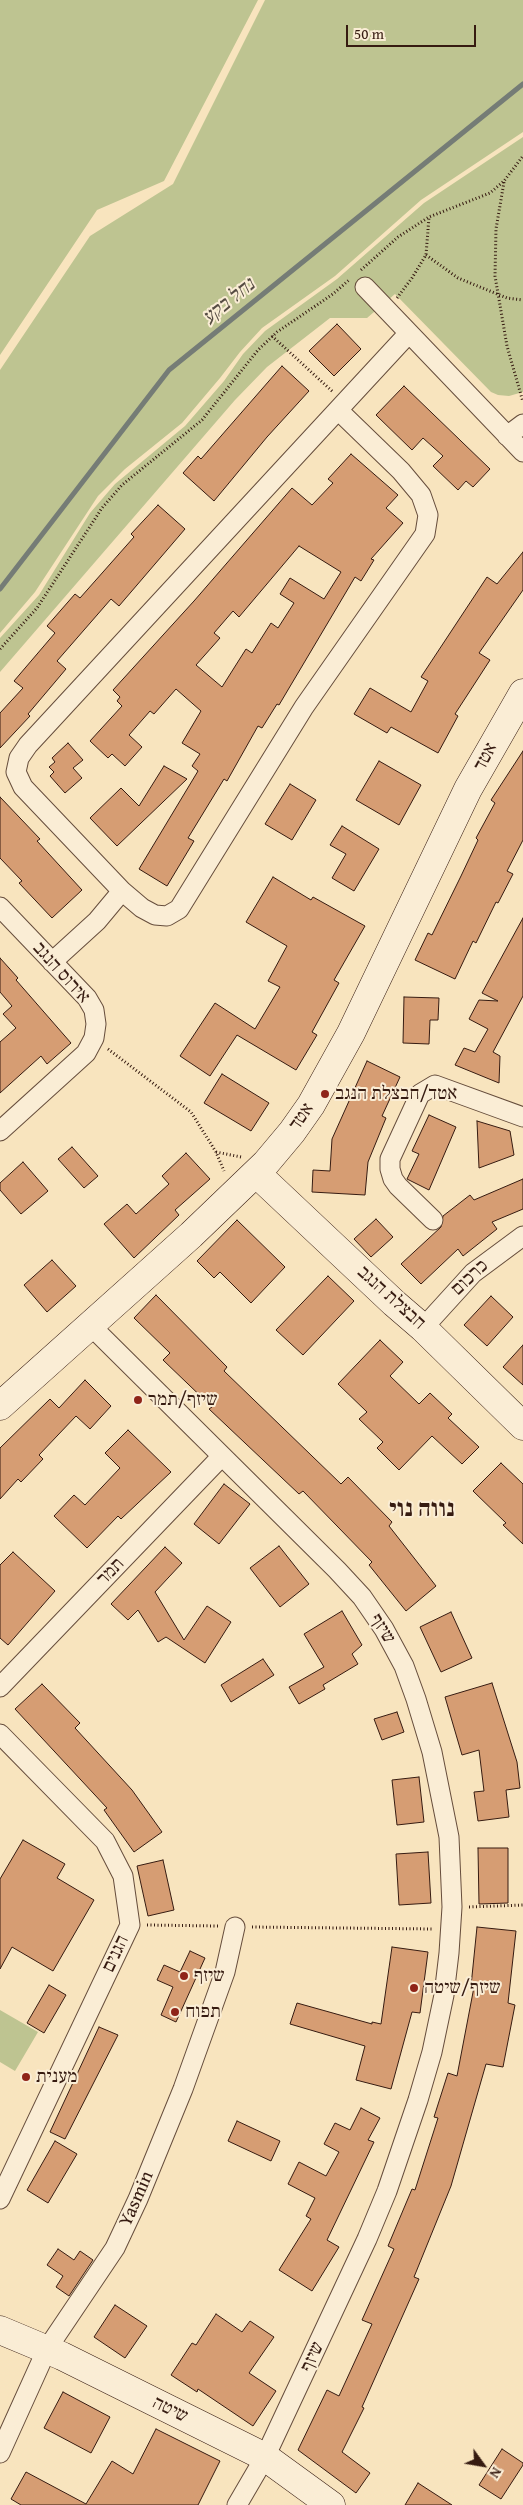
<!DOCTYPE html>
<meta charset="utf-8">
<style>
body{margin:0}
#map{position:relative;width:523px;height:2505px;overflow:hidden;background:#f8e4be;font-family:"Gentium Book Plus",serif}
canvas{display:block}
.north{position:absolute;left:458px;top:2440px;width:50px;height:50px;-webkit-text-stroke:4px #faedd5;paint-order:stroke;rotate:122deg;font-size:14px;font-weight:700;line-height:20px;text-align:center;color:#361b11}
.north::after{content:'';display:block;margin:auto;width:18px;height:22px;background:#361b11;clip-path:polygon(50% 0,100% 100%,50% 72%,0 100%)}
.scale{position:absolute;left:346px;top:25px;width:130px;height:22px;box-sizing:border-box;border:2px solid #361b11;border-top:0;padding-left:6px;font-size:15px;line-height:18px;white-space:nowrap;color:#361b11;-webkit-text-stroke:4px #faedd5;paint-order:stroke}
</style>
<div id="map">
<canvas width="523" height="2505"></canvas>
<div class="north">N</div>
<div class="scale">50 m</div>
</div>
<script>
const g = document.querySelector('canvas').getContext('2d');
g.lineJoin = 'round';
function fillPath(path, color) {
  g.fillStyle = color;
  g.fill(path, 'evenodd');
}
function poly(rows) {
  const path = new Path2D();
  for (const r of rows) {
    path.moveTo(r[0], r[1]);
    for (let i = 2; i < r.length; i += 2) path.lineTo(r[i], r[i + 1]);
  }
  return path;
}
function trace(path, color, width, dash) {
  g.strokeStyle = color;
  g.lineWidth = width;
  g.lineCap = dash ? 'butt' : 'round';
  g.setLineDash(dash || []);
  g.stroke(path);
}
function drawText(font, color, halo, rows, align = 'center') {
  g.font = font + ' "Gentium Book Plus","Frank Ruhl Libre",serif';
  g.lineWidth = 4;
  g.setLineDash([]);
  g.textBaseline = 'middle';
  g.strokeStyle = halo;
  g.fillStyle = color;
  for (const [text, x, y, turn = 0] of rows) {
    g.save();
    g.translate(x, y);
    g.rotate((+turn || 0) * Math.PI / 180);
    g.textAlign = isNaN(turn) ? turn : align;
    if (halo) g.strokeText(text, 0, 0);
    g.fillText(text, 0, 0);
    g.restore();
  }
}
fillPath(poly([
 [0,0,258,0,164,181,97,210,0,355],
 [265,0,523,0,523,132,421,200,335,276,262,328,240,352,220,378,182,423,125,469,98,496,35,592,0,633,0,370,90,236,173,184],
 [523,137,523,392,509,396,498,395,491,392,395,294,367,318,330,318,267,367,235,400,0,672,0,638,39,595,90,513,115,484,185,426,224,381,243,354,265,331,337,279,424,203],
 [0,2010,38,2032,15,2071,0,2062]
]), '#bec491');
trace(poly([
 [0,589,169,370,523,84]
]), '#757c76', 5);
const building = poly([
 [337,324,361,349,334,376,309,351,337,324],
 [282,366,309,391,267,437,214,501,183,473,198,456,201,459,282,366],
 [404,386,490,469,473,487,466,481,458,490,433,466,443,456,423,438,412,450,376,415,404,386],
 [351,454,398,495,386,508,403,523,371,559,374,560,361,581,355,577,279,705,277,704,262,728,258,726,227,781,224,779,188,838,194,841,167,886,139,869,198,771,192,766,200,754,182,743,201,711,176,689,154,714,150,711,129,735,142,747,125,766,112,754,108,758,90,741,122,706,117,701,120,697,113,690,194,601,292,488,312,505,333,483,328,479,351,454],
 [299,546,341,572,324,599,290,578,280,594,294,603,278,628,271,623,252,653,246,649,222,687,196,665,220,638,214,633,233,611,239,617,299,546],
 [158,505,185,529,119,606,111,599,57,661,66,669,28,714,30,716,0,748,0,713,23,688,14,681,55,633,47,626,75,594,80,598,134,537,131,534,158,505],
 [523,552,523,590,479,653,490,660,455,714,458,716,438,753,391,727,387,733,354,714,370,688,411,712,428,681,421,677,487,577,497,584,523,552],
 [68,743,83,760,73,768,82,778,65,793,50,776,54,772,49,767,55,762,52,758,68,743],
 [523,751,523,840,507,871,513,874,498,903,496,902,476,943,473,941,455,979,415,960,428,933,432,935,461,876,478,840,476,838,495,803,491,800,523,751],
 [379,761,421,785,399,825,356,800,379,761],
 [164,766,187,779,117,846,90,818,121,788,139,806,164,766],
 [290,784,316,800,292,840,265,824,290,784],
 [0,797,40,839,37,841,82,890,52,918,19,883,22,881,0,858,0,797],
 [342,826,379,849,354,891,332,878,346,854,330,845,342,826],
 [273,877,311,900,313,897,365,926,334,980,339,983,312,1032,317,1035,296,1070,237,1035,210,1076,180,1056,215,1003,255,1029,280,987,268,981,287,946,246,922,273,877],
 [523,918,523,996,493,1052,500,1056,499,1083,455,1065,464,1048,475,1052,488,1029,469,1019,479,1000,498,1001,482,993,523,918],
 [0,958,18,978,16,980,71,1043,47,1064,41,1056,0,1093,0,1042,16,1028,3,1014,12,1006,0,992,0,958],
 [404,997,439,998,438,1020,430,1020,429,1044,403,1043,404,997],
 [367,1061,400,1077,382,1116,386,1118,368,1162,365,1195,312,1192,313,1170,330,1171,332,1139,367,1061],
 [222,1074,269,1103,251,1131,204,1103,222,1074],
 [429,1115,456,1127,429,1190,407,1179,419,1154,412,1151,429,1115],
 [477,1121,510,1131,514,1155,479,1168,477,1121],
 [72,1147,98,1176,84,1188,58,1159,72,1147],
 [186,1153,210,1179,175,1210,179,1215,134,1258,104,1224,127,1204,136,1214,169,1184,162,1176,186,1153],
 [23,1162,48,1191,21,1214,0,1190,0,1183,23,1162],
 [523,1179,523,1209,492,1222,497,1229,463,1256,458,1249,421,1284,401,1264,441,1227,443,1216,470,1195,474,1200,523,1179],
 [376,1219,393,1237,371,1257,354,1239,376,1219],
 [237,1220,285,1267,251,1303,220,1272,214,1278,197,1261,237,1220],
 [52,1260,76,1286,47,1312,24,1285,52,1260],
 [328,1276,354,1301,303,1355,276,1330,328,1276],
 [156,1295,227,1367,224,1371,341,1484,348,1477,392,1522,389,1526,436,1586,406,1611,369,1565,372,1562,303,1491,299,1494,209,1409,212,1407,163,1360,170,1353,134,1318,156,1295],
 [491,1296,513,1317,487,1346,464,1325,491,1296],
 [380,1340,403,1362,390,1376,419,1404,430,1393,452,1414,448,1418,479,1447,462,1464,432,1436,399,1470,377,1448,383,1442,359,1419,367,1412,338,1384,380,1340],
 [523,1345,523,1385,503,1367,523,1345],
 [85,1380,111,1406,90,1429,76,1416,39,1455,43,1459,21,1482,18,1479,0,1499,0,1448,50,1399,59,1408,85,1380],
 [128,1430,171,1472,121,1519,118,1516,87,1548,54,1516,74,1495,85,1505,120,1468,105,1453,128,1430],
 [501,1463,523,1484,523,1544,503,1525,506,1523,473,1491,501,1463],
 [224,1484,250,1504,219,1544,194,1524,224,1484],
 [279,1546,309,1584,280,1607,250,1568,279,1546],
 [165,1547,182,1563,155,1592,184,1640,207,1606,231,1622,205,1663,166,1637,158,1642,138,1610,128,1620,111,1604,165,1547],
 [13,1552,55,1591,8,1645,0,1638,0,1565,13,1552],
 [342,1611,362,1645,352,1654,358,1664,323,1685,325,1689,299,1704,289,1687,324,1667,304,1634,342,1611],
 [451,1612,472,1658,441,1672,420,1627,451,1612],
 [263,1659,274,1675,231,1702,221,1685,263,1659],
 [492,1683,517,1762,520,1788,506,1790,509,1817,478,1821,474,1792,484,1791,479,1750,462,1755,445,1697,492,1683],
 [42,1684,80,1723,75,1728,132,1790,162,1832,134,1852,104,1810,107,1808,15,1709,42,1684],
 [397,1712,404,1732,382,1740,374,1719,397,1712],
 [419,1777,424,1822,397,1825,392,1780,419,1777],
 [23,1840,65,1864,57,1878,94,1900,53,1971,12,1947,0,1969,0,1879,23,1840],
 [478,1848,508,1848,508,1903,479,1904,478,1848],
 [428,1852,431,1903,399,1905,396,1854,428,1852],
 [163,1860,174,1910,148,1916,137,1866,163,1860],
 [477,1927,516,1931,508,2003,515,2005,503,2067,486,2064,451,2186,414,2277,419,2279,362,2407,364,2408,342,2452,370,2473,356,2493,298,2450,327,2390,339,2396,372,2324,362,2320,394,2249,388,2246,412,2189,415,2190,438,2118,434,2117,448,2073,457,2076,474,1987,471,1986,477,1927],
 [392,1947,428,1952,420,2013,412,2012,391,2089,356,2080,365,2046,290,2024,297,2003,372,2024,372,2022,381,2024,392,1947],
 [190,1951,205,1958,176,2022,161,2015,173,1987,157,1980,164,1965,180,1972,190,1951],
 [49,1985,66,1995,44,2033,27,2023,49,1985],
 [99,2027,118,2035,65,2139,50,2132,99,2027],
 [361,2108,380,2118,368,2140,374,2142,327,2240,339,2247,312,2291,279,2270,311,2219,306,2216,315,2198,288,2184,299,2162,326,2176,339,2152,324,2144,335,2123,350,2130,361,2108],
 [237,2121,280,2141,271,2161,228,2141,237,2121],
 [55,2141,77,2154,48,2203,27,2190,55,2141],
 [58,2249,74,2260,80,2251,93,2260,69,2296,56,2287,63,2276,47,2265,58,2249],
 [115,2305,147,2326,125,2358,94,2337,115,2305],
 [216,2314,242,2332,250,2321,274,2337,249,2373,276,2391,253,2426,198,2389,197,2392,171,2375,192,2343,196,2345,216,2314],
 [63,2392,110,2417,91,2453,44,2428,63,2392],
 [156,2429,220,2461,198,2505,21,2505,11,2499,26,2472,86,2504,112,2461,133,2474,156,2429],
 [502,2449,523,2463,523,2465,501,2499,479,2485,502,2449],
 [418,2483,452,2505,405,2505,418,2483]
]);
fillPath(building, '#d69d73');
trace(building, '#361b11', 1);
const street = poly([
 [365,287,523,452],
 [507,436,523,424],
 [122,891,23,787,16,772,19,758,28,745,409,333],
 [0,907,87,998,94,1010,96,1024,94,1038,86,1053,0,1131],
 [52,962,97,921,122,891,142,908,155,915,167,916,179,909,304,707,425,534,428,515,421,495,401,471,338,410],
 [433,1220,398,1186,393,1179,390,1169,390,1159,420,1094,435,1085,523,1117],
 [90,1325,337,1570,362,1597,384,1629,404,1666,416,1699,432,1752,449,1837,452,1907,449,1953,444,1995,432,2052,418,2100,387,2191,367,2239,265,2457,237,2505],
 [423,1328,473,1273,523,1236],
 [0,1687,222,1456],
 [0,1734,105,1841,123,1876,130,1925,0,2199],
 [0,2453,47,2349,115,2248,138,2199,183,2089,225,1972,235,1927]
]);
const secondary = poly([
 [256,1173,394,1303,423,1328,523,1426],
 [0,1406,191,1235,266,1163,292,1132,311,1105,351,1033,468,789,523,693],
 [0,2330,62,2356,265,2457,331,2505]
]);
trace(street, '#664d3c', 21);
trace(secondary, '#361b11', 29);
trace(poly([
 [504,182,496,229,495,276,507,346,523,402],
 [426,255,458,278,507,298,523,300],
 [361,270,398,237,429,217,490,193,504,181,523,156],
 [397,298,412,278,426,255,429,217],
 [272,336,333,392],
 [0,649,37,608,102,508,122,485,202,420,258,350,277,332,333,294,349,280],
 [108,1049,191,1112,216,1152,224,1171],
 [216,1152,241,1157],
 [469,1907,523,1905],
 [147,1925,218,1926],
 [252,1927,433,1929]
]), '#361b11', 3, [1, 2.5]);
trace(street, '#faedd5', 19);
trace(secondary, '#faedd5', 28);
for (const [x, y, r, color] of [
 [325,1094,5,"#8f2418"],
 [138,1400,5,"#8f2418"],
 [184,1976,5,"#8f2418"],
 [414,1988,5,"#8f2418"],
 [175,2012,5,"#8f2418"],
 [26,2077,5,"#8f2418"]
]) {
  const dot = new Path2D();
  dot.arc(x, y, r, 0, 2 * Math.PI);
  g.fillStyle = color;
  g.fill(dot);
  trace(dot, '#faedd5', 2);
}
drawText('19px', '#361b11', '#faedd5', [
 ["אטד",486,757,-62],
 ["אירוס הנגב",61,973,48],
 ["אטד",302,1117,-55],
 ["כרכום",470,1278,-43],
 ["חבצלת הנגב",391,1298,42],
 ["תמר",111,1572,-46],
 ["שיזף",382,1629,58],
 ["הגנים",116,1954,-65],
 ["Yasmin",137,2199,-66],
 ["שיזף",313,2357,-65],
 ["שיטה",170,2410,26]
]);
drawText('19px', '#361b11', '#faedd5', [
 ["אטד/חבצלת הנגב",335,1094],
 ["שיזף/תמר",148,1400],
 ["שיזף",194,1976],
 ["שיזף/שיטה",424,1988],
 ["תפוח",185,2012],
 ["מענית",36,2077]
], 'left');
drawText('italic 20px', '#564c43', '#faedd5', [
 ["נחל בקע",229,302,-39]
]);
drawText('bold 24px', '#361b11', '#faedd5', [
 ["נווה נוי",422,1510]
]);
</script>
